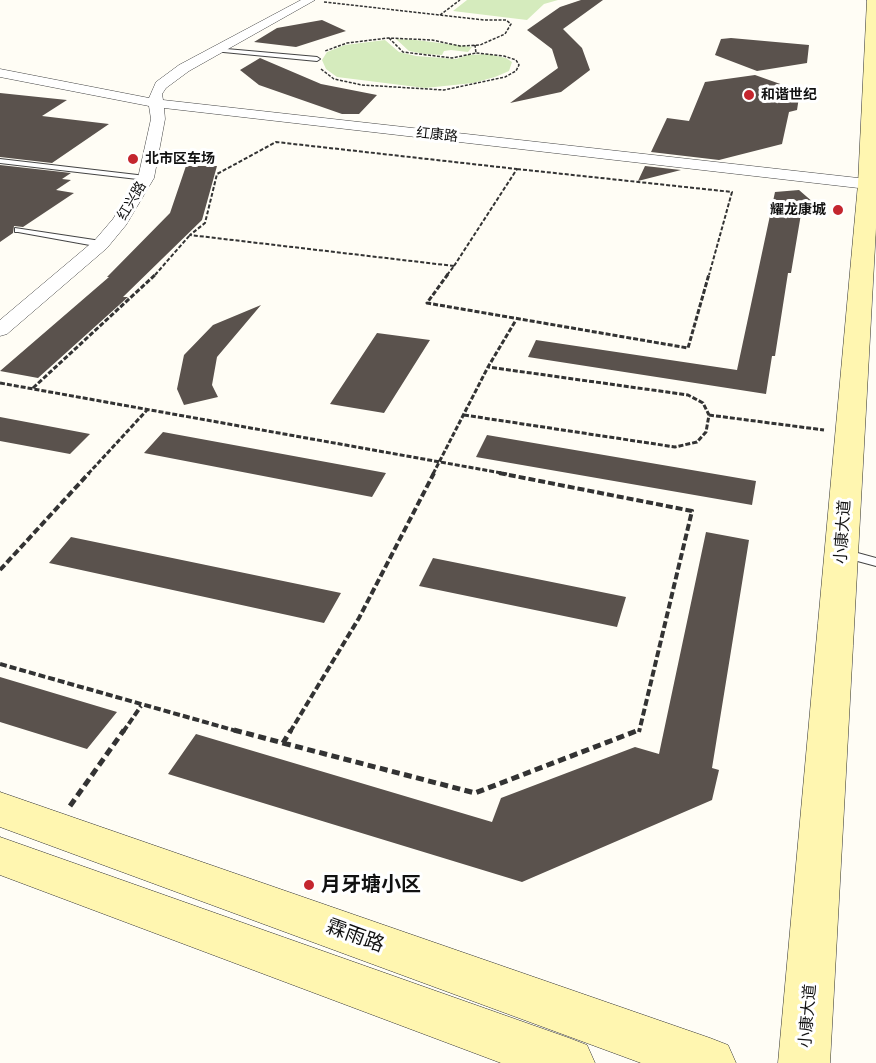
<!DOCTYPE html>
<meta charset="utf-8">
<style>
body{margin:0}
canvas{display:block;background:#fffdf5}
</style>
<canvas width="876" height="1063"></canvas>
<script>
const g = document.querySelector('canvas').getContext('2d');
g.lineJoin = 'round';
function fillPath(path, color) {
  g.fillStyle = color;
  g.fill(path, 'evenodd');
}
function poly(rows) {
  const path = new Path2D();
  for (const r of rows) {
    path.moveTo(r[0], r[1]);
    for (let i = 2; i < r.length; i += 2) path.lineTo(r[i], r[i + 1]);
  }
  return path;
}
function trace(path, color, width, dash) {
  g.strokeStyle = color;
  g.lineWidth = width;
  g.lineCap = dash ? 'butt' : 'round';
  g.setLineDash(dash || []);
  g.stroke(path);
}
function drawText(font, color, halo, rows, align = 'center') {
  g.font = font + ' Literata,"Noto Sans SC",serif';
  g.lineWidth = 6;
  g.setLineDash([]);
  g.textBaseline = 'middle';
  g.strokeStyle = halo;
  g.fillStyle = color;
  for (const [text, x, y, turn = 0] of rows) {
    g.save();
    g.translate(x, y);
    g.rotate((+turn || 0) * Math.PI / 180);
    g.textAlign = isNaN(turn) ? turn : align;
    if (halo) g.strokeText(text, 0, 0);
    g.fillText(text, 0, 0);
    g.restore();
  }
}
fillPath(poly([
 [467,0,558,0,544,4,527,20,453,11],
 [396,39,416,40,472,47,468,52,451,50,444,51,442,55,425,54,409,51],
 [385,40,399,52,416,56,456,59,468,55,488,54,506,58,512,62,509,71,495,77,473,83,425,88,337,77,326,69,322,60,327,52,345,45]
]), '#d5ebbd');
fillPath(poly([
 [581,0,603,0,563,29,582,48,590,70,561,92,510,103,558,68,552,49,527,30,560,7],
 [322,20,346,31,296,47,254,42,277,28],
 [731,38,809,45,807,63,757,71,715,55,721,39],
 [260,58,321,84,377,95,359,114,342,114,259,85,240,70],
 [755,75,800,91,797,110,789,112,782,144,719,160,651,152,667,118,689,121,705,82],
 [0,93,67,100,42,116,109,124,52,163,0,157],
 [0,165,71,173,62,179,71,180,56,190,74,193,23,227,14,226,13,233,0,242],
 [186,166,217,166,202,220,123,297,128,297,38,378,0,371,109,277,107,277,170,213],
 [645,166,681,170,638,181],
 [799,190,814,203,812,216,801,214,791,273,788,273,775,356,772,356,766,394,528,357,536,340,737,370,775,192],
 [261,305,217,357,212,385,218,397,184,405,177,389,184,355,213,325],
 [377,333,430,340,384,413,330,404],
 [0,417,90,434,70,454,0,441],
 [163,432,386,473,372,497,144,453],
 [487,435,756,481,752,505,476,457],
 [706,532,749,540,712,768,719,770,712,800,522,882,168,774,196,734,492,822,501,798,635,747,659,754],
 [71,537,341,593,324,623,49,563],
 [433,558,626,597,617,627,419,586],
 [0,677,117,712,87,749,0,722]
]), '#5a524d');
const service = poly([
 [215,48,317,57,320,59,317,61,213,51,215,48],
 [0,159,146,176,150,178,146,180,0,163,0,159],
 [15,228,101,241,105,244,101,247,18,232,15,232,15,228],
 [843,549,876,558,876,566,839,556,837,553,843,549]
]);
const minor = poly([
 [301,0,315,0,189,71,166,88,162,94,163,100,876,180,876,190,164,108,165,119,154,178,126,225,107,248,7,334,0,336,0,320,95,240,113,219,138,178,151,119,149,106,0,77,0,69,149,98,156,82,179,65,301,0]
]);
const secondary = poly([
 [867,0,876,0,876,228,830,1063,778,1063,858,184,867,0],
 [0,792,710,1038,728,1045,736,1063,641,1063,0,827,0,792],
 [0,837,569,1038,587,1045,595,1063,501,1063,0,875,0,837]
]);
trace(service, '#444', 2);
trace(minor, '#444', 1);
trace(secondary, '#333', 1);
trace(poly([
 [324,2,484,20,506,20,511,24,505,34,480,45,460,46,432,40,388,38,347,43,325,51],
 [440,15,460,0],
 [389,38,403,52,452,58,476,53,475,45],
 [321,69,334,79,362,85,444,90,505,77,516,71,519,65,516,60,504,56,476,53]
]), '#333', 1.5, [3, 1.5]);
trace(poly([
 [517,169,732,192,709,275],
 [454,266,190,235,205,223,217,174,276,142,517,169],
 [454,266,517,169],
 [155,275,190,235],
 [447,275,454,266]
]), '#333', 2, [4, 2]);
trace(poly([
 [448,274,427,303,688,348,709,274],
 [0,383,507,474],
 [33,388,156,274],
 [464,415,675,447,697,442,706,432,709,415,703,403,688,395,488,367],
 [709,415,824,430],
 [88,474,147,410],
 [433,474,488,367,516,320]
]), '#333', 3, [5, 2]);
trace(poly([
 [499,473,692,511,639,732],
 [0,570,89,473],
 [0,664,240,732],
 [123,732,141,706],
 [290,732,359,618,434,473]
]), '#333', 4, [7, 3]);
trace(poly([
 [234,730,283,743,291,730],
 [283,743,475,793,639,730],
 [70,806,124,730]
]), '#333', 5, [8, 4.5]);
fillPath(service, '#fff');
fillPath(minor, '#fff');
fillPath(secondary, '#fff6b0');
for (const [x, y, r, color] of [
 [749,95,6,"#c4262e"],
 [133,159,6,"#c4262e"],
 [838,210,6,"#c4262e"],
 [309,885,6,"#c4262e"]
]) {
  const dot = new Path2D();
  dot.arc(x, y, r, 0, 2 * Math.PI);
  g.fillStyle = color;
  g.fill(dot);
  trace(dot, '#fff', 2);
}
drawText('bold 14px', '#111', '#fff', [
 ["和谐世纪",761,95],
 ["北市区车场",145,159],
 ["耀龙康城",826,210,"right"]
], 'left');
drawText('14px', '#111', '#fff', [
 ["红康路",437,135,6],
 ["红兴路",132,201,-59]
]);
drawText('16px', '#111', '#fff', [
 ["小康大道",843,532,-86],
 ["小康大道",808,1016,-85]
]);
drawText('bold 20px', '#111', '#fff', [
 ["月牙塘小区",321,885]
], 'left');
drawText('20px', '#111', '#fff', [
 ["霖雨路",355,936,20]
]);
</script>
